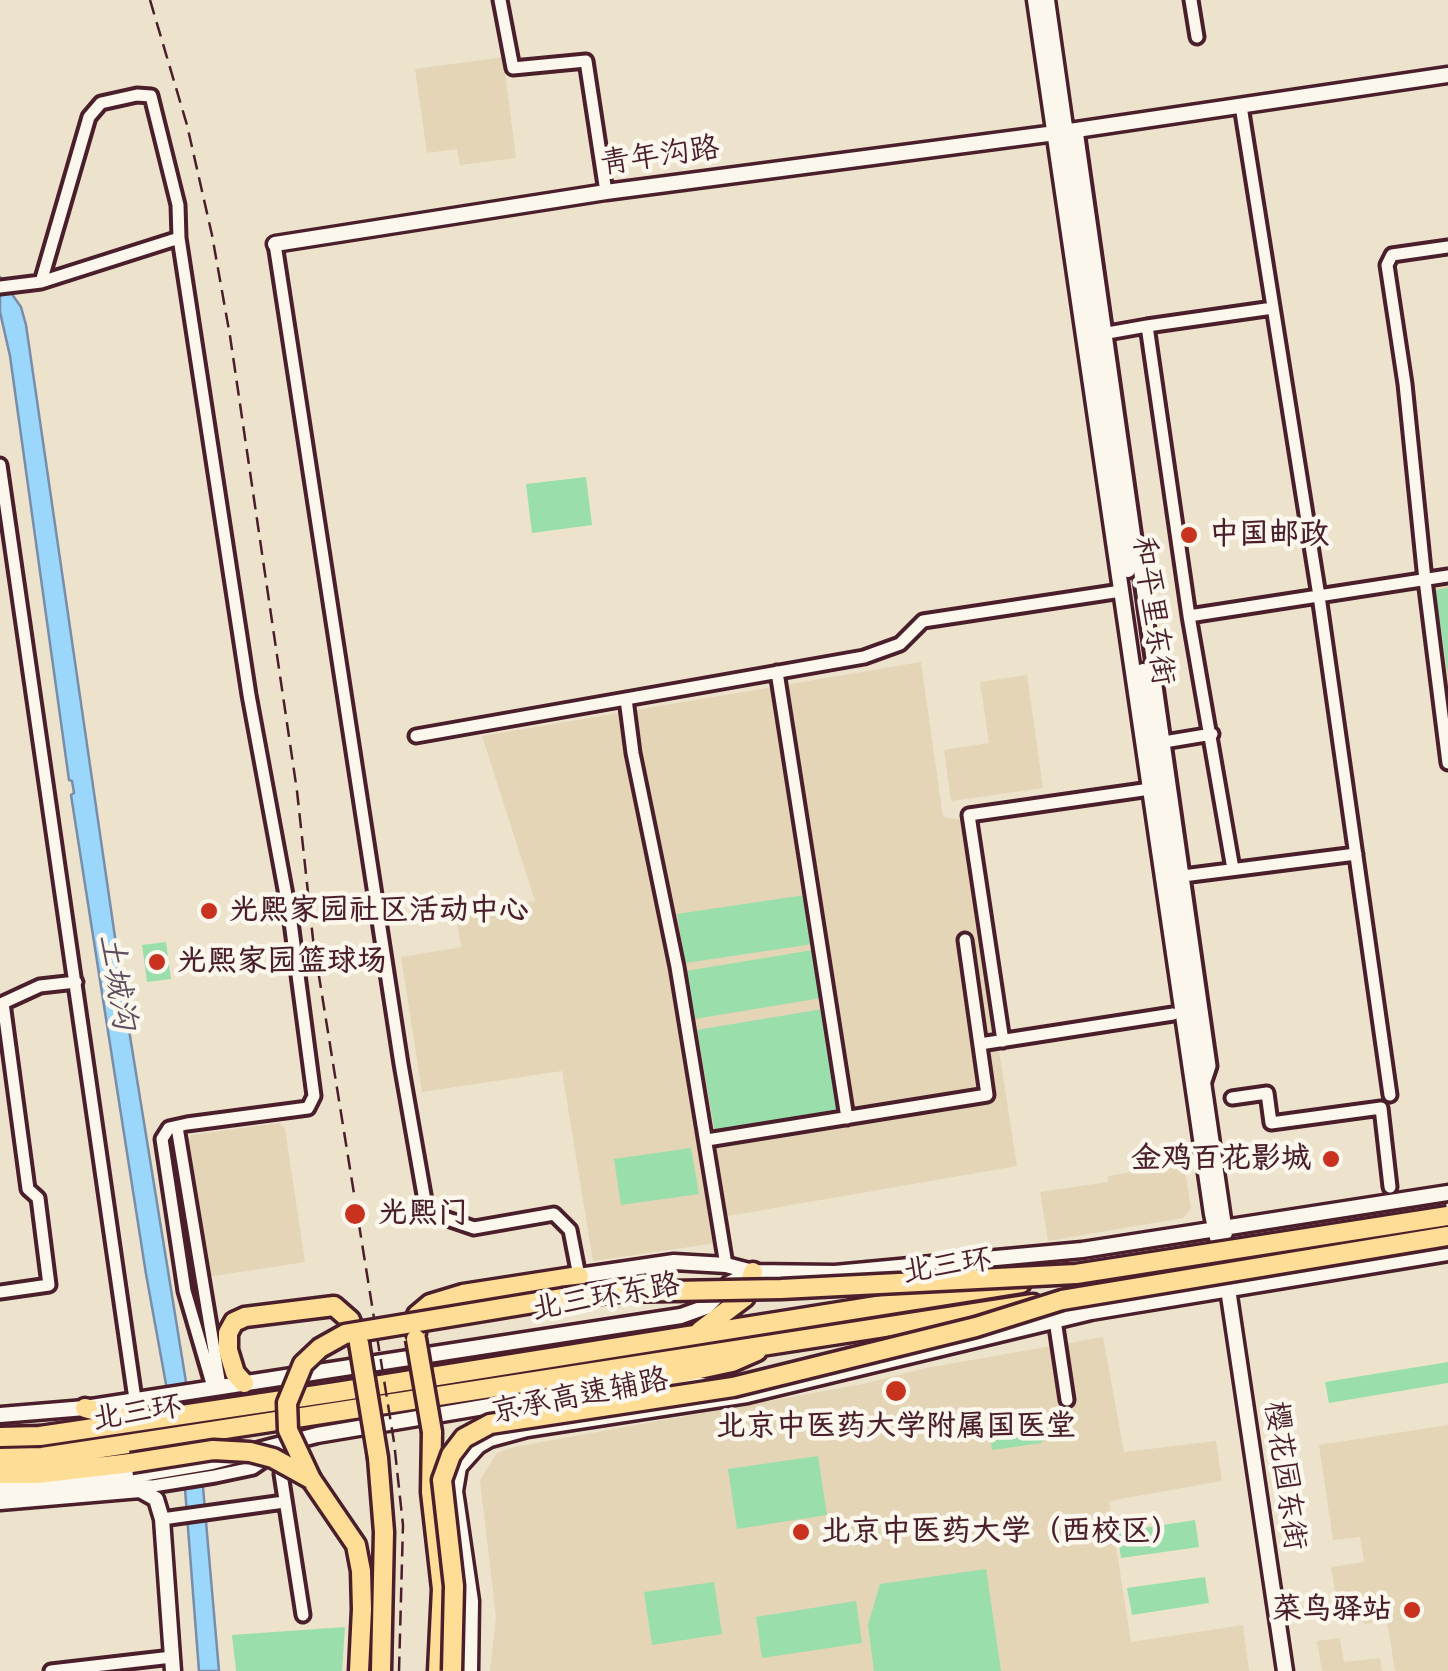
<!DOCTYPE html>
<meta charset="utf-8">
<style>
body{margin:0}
canvas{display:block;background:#ede3cc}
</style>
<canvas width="1448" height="1671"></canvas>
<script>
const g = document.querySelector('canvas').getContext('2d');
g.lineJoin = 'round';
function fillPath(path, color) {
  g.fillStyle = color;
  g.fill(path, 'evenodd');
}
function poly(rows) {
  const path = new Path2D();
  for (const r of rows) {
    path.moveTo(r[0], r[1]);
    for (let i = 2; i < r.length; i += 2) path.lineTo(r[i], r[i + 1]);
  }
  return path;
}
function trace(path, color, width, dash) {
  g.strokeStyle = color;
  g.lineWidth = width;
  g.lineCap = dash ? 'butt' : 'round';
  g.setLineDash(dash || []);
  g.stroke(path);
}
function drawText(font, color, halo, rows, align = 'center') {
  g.font = font + ' "Balsamiq Sans","LXGW WenKai TC",sans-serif';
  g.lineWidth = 9;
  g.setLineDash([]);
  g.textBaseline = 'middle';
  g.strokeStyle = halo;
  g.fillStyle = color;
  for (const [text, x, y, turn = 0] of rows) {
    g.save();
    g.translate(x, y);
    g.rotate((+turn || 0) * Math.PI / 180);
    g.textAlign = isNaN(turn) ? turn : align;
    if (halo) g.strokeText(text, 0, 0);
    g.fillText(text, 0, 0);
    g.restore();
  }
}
fillPath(poly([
 [503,57,516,158,460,165,457,149,427,153,415,69],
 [1448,584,1448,728,1429,586],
 [921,662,943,817,963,820,1017,1166,728,1216,731,1241,593,1261,562,1071,422,1092,401,957,461,947,456,914,535,901,482,736],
 [1027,675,1043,788,951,801,944,750,989,743,980,682],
 [279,1123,285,1129,305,1262,207,1277,187,1142,191,1135],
 [1184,1163,1191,1209,1183,1218,1048,1241,1040,1192,1108,1182,1108,1176],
 [1103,1337,1124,1452,1216,1441,1222,1481,1109,1501,1131,1642,1243,1625,1249,1671,490,1671,496,1617,480,1480,497,1453,514,1447,863,1384,926,1368],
 [1448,1425,1448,1671,1395,1671,1387,1621,1364,1624,1360,1600,1337,1604,1331,1567,1364,1562,1360,1537,1333,1540,1319,1445],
 [1340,1638,1344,1662,1380,1658,1382,1671,1322,1671,1317,1641]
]), '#e3d5b6');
fillPath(poly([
 [586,477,592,525,532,533,526,484],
 [1448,588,1448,676,1435,590],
 [805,895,813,944,685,963,677,914],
 [166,942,171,979,147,982,142,945],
 [813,950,821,998,694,1019,686,971],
 [823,1009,840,1112,715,1133,697,1030],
 [691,1148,699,1194,621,1205,614,1159],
 [1448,1362,1448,1383,1329,1403,1325,1382],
 [1038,1416,1042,1443,992,1450,988,1423],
 [818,1456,827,1515,737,1529,728,1469],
 [1195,1520,1199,1547,1121,1558,1117,1532],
 [986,1569,1001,1671,874,1671,868,1625,880,1584],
 [1205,1577,1209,1603,1132,1615,1127,1588],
 [714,1582,722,1634,652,1645,644,1592],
 [856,1601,862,1643,762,1658,756,1617],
 [345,1627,342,1671,236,1671,232,1635]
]), '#99deab');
const water = poly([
 [0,277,21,307,26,325,124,999,203,1487,219,1671,199,1671,185,1489,146,1274,71,795,74,793,72,781,69,780,10,356,0,312,0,277]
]);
fillPath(water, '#9ad7fb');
trace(water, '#7a8da8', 2.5);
const minor = poly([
 [500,0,513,68,586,61,606,192],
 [1191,0,1197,37],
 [1241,106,1319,596,1390,1095],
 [1077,130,1210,1066,1204,1084],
 [275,244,401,1064,427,1212,474,1228,554,1214,570,1230,579,1276],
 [1448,247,1392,255,1387,265,1405,384,1425,580,1448,763],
 [41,282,89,117,101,103,137,95,151,96,178,205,179,238,249,695,291,922,314,1096,308,1108,187,1124,169,1128,162,1139,185,1291,213,1387],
 [0,287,41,282,179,238],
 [1147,326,1273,308],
 [1102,334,1147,326,1189,616,1233,869],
 [0,465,135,1399],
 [1189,616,1448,576],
 [777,672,847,1118],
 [626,699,633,753,677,967,726,1265],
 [416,736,864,657,900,644,923,621,1121,591],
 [1164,742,1212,734],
 [1183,876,1356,854],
 [1003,1041,969,815,1150,789],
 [980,1044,1173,1014],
 [1232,1098,1267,1093,1271,1123,1381,1108,1390,1187],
 [177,1127,220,1386],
 [707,1140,987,1095,965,940],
 [0,1292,49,1285,38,1198,28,1189,3,1003,40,986,76,982],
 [1055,1320,1067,1400],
 [286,1447,281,1474,303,1615],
 [106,1484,153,1486,215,1476,253,1468,272,1455],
 [162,1519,284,1502],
 [51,1671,172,1657]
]);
const tertiary = poly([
 [1035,0,1212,1214,1228,1289,1285,1671],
 [1047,0,1128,570],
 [275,244,606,192,1063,132,1448,75],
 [1143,671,1225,1233],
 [579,1276,674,1262,726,1265,753,1272],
 [0,1415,85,1408,681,1316,706,1307,730,1283,753,1272,835,1273,1082,1250,1448,1193],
 [0,1489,88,1483,212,1462,317,1435,662,1377,712,1387],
 [0,1502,140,1490,156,1499,162,1519,173,1671],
 [470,1671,471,1601,455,1491,459,1467,478,1446,490,1439,527,1429,747,1395,1091,1312,1448,1253]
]);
const trunk = poly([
 [700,1331,745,1297,753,1272],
 [416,1333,417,1315,430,1304,463,1294,579,1276],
 [662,1377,732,1362,757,1351],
 [244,1383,235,1373,228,1350,228,1333,234,1322,245,1317,334,1306,350,1320,359,1343],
 [85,1408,123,1418],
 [432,1432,431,1492,442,1589,438,1671],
 [0,1437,40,1436,337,1392,1021,1283],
 [0,1458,42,1457,134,1443,1033,1304],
 [378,1458,384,1532,381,1671],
 [0,1474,37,1474,131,1463],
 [311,1479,356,1545,361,1571,362,1609,359,1671]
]);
trace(minor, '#4a1f2b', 19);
trace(tertiary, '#4a1f2b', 21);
trace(trunk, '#4a1f2b', 25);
trace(minor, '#fbf7ec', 11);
trace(tertiary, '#fbf7ec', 14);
trace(trunk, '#fedd96', 18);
trace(poly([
 [150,0,187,125,212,235,230,336,297,791,313,939,394,1442,403,1525,399,1671]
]), '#4a1f2b', 2.5, [15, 8]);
const trunkBridge = poly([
 [416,1339,432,1432],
 [359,1343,378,1458],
 [131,1463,213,1450,250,1452,273,1458,311,1479],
 [311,1479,288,1430,287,1403,303,1364,320,1348,345,1334,563,1298,618,1292,781,1289,1076,1274,1448,1216],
 [452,1671,454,1586,442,1480,451,1455,464,1438,490,1424,733,1387,976,1327,1062,1300,1448,1236]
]);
trace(trunkBridge, '#4a1f2b', 25, []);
trace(trunkBridge, '#fedd96', 18);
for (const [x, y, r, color] of [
 [1189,535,10,"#c8321e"],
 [209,911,10,"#c8321e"],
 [157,962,10,"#c8321e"],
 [1331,1159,10,"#c8321e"],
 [355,1214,12,"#c8321e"],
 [896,1391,12,"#c8321e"],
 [801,1532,10,"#c8321e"],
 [1412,1610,10,"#c8321e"]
]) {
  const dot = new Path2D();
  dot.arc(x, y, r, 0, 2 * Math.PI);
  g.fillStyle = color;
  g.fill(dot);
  trace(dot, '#fbf7ec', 4);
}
drawText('30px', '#4a1f2b', '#fbf7ec', [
 ["青年沟路",660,157,-8],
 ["和平里东街",1152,611,82],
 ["北三环",947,1267,-9],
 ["北三环东路",606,1298,-10],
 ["京承高速辅路",580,1397,-11],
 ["北三环",137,1414,-9],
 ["樱花园东街",1284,1476,82]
]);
drawText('bold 30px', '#4a1f2b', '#fbf7ec', [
 ["中国邮政",1209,535],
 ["光熙家园社区活动中心",229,911],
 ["光熙家园篮球场",177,962],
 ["金鸡百花影城",1311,1159,"right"],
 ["光熙门",378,1214],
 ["北京中医药大学附属国医堂",896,1427,"center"],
 ["北京中医药大学（西校区）",821,1532],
 ["菜鸟驿站",1392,1610,"right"]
], 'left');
drawText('italic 32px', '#5e4d5f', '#fbf7ec', [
 ["土城沟",116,982,81]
]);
</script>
